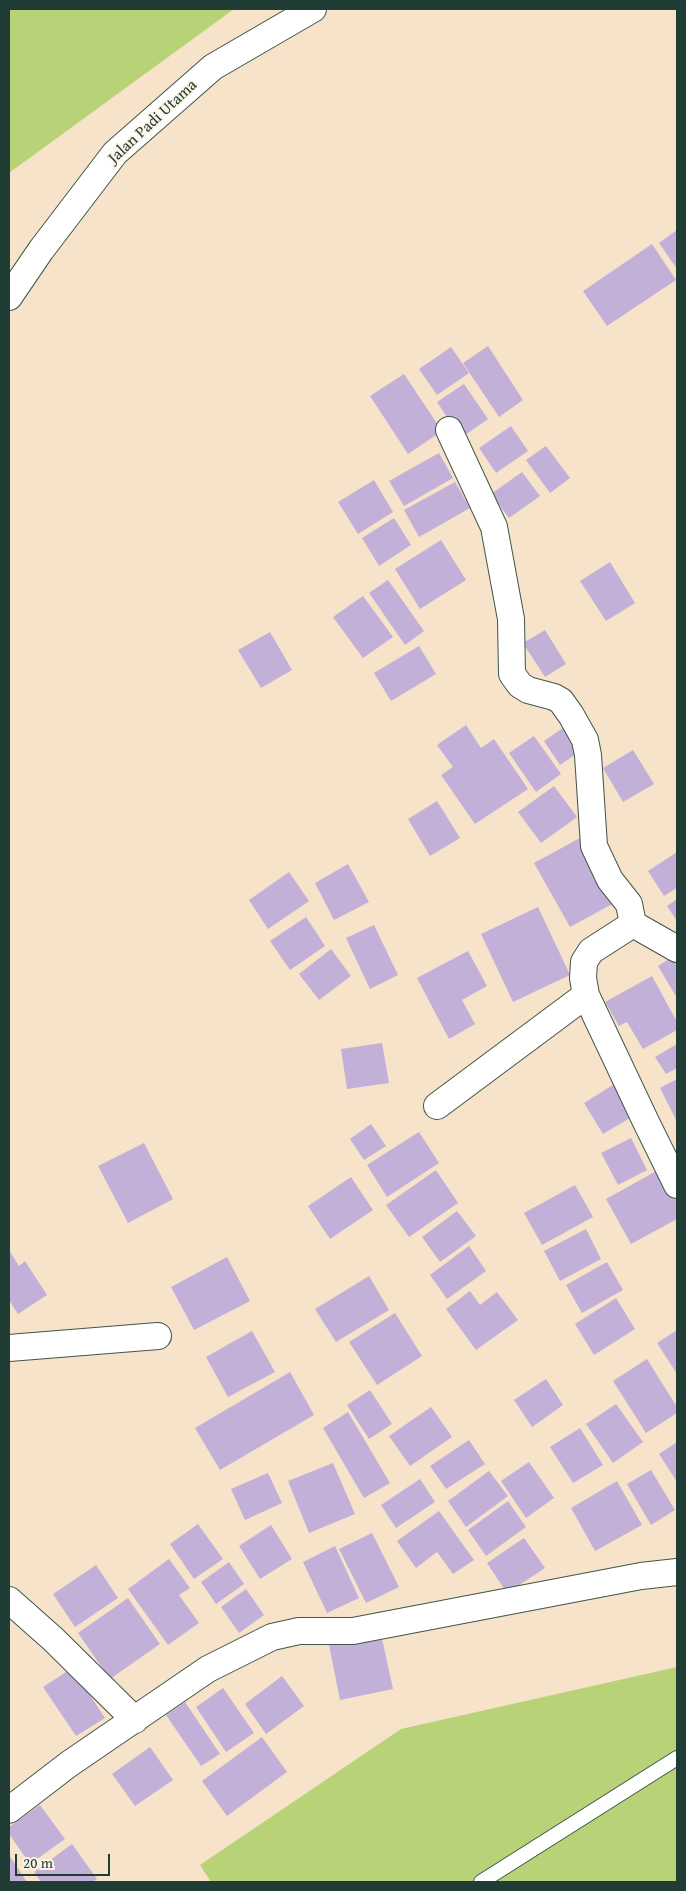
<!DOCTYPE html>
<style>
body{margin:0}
#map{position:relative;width:686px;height:1891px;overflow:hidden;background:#f6e3ca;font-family:"Gentium Book Plus",serif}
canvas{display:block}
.frame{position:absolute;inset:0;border:10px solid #1f3d34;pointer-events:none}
.scale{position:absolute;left:15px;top:1854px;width:95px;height:22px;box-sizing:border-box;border:2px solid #1f3d34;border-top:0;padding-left:6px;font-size:15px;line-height:18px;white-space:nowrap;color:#1f3d34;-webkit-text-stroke:4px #fcf5e5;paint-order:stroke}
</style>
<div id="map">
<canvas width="686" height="1891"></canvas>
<div class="frame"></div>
<div class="scale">20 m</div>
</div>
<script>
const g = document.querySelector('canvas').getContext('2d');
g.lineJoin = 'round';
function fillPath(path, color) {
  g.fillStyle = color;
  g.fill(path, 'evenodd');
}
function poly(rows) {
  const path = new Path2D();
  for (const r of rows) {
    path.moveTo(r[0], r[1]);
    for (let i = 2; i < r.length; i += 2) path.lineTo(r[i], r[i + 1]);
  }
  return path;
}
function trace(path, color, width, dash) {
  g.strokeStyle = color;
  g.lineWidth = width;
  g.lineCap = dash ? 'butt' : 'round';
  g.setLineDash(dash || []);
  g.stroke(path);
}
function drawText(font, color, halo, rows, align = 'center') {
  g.font = font + ' "Gentium Book Plus",serif';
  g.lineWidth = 4;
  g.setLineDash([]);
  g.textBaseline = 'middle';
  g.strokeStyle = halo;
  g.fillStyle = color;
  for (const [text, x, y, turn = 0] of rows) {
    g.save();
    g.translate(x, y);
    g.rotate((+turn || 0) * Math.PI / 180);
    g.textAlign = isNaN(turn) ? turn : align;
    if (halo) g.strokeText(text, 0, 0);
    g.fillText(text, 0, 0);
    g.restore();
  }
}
fillPath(poly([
 [9,9,234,9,9,173],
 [677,1667,677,1882,211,1882,200,1865,401,1729]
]), '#b8d277');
fillPath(poly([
 [677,230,677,269,659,243],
 [652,244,676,280,607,326,583,291],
 [488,346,523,400,499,417,463,363],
 [451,347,469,373,437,395,419,369],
 [404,374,442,431,408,454,370,396],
 [464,384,488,419,461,438,437,402],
 [511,426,528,451,496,473,479,448],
 [546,446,570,478,550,493,526,460],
 [439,453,453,478,404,506,389,481],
 [522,472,540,496,509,518,491,494],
 [374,480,393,512,358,534,338,502],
 [455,482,470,508,419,537,404,510],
 [394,518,411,545,379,566,362,538],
 [441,540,466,580,420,609,395,569],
 [610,562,635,603,606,621,580,581],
 [388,580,424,631,405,645,369,593],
 [363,596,393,637,363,658,333,617],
 [545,630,566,664,545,677,523,643],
 [270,632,292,670,261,688,238,650],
 [419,646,436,674,391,701,374,673],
 [466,725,481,748,494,739,528,789,475,824,441,775,453,767,437,745],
 [566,726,582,750,560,765,544,741],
 [534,736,561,774,536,792,509,753],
 [633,750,654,784,623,802,603,768],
 [554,786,577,817,541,843,518,812],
 [437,801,460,838,430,856,408,819],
 [580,838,616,902,570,927,534,863],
 [677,852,677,888,664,896,648,871],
 [348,864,369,902,334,920,315,883],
 [289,872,309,901,268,929,249,900],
 [677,899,677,921,667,906],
 [538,907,570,975,513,1002,481,934],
 [306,917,325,946,290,970,270,941],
 [374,925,398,975,370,989,346,938],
 [331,949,351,976,319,1000,299,974],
 [468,951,487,986,462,1000,475,1024,449,1039,417,978],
 [677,954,677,998,658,966],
 [652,976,677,1022,677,1030,643,1049,627,1022,619,1026,605,1002],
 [382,1043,389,1083,347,1089,341,1049],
 [677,1044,677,1068,666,1074,655,1057],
 [677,1079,677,1122,660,1088],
 [621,1080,640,1112,603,1134,584,1103],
 [371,1124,386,1146,364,1160,350,1139],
 [419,1132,439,1163,387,1197,367,1165],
 [631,1138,647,1170,618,1185,601,1153],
 [144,1143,173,1199,128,1223,98,1166],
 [660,1169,677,1200,677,1219,631,1244,606,1199],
 [436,1170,458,1203,409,1237,386,1205],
 [351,1177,373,1210,330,1239,308,1206],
 [575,1185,593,1217,542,1245,524,1213],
 [457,1211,476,1236,440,1262,422,1237],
 [586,1229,601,1259,560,1281,544,1251],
 [469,1246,486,1271,447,1299,430,1275],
 [9,1250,19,1266,25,1261,47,1295,18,1314,9,1300],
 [227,1257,250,1301,194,1330,171,1287],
 [607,1262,623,1290,582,1313,566,1285],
 [369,1276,389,1310,336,1342,315,1309],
 [470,1291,480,1305,497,1292,518,1320,476,1350,446,1309],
 [616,1298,635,1329,594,1355,575,1324],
 [395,1313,422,1356,377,1385,349,1342],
 [677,1330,677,1374,657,1343],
 [252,1331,275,1372,228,1397,206,1357],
 [647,1359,677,1407,677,1413,646,1433,613,1381],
 [290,1372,314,1415,220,1470,195,1428],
 [546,1379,563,1405,532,1427,514,1400],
 [370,1390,392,1424,369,1439,347,1405],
 [616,1404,643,1442,613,1463,586,1424],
 [431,1407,452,1437,410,1466,389,1436],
 [348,1412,390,1483,364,1498,323,1428],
 [580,1428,603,1465,573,1483,550,1447],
 [469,1440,485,1464,446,1489,430,1466],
 [677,1442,677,1482,659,1454],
 [529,1462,554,1498,526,1518,501,1481],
 [333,1463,355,1514,309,1533,288,1481],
 [651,1470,675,1510,651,1525,627,1484],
 [489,1471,508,1496,466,1527,448,1501],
 [268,1473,282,1503,245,1520,231,1489],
 [420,1479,435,1502,396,1528,381,1505],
 [617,1481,642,1525,595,1551,571,1508],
 [508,1501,526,1527,486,1556,468,1530],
 [439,1511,474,1560,453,1574,437,1552,416,1568,397,1541],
 [198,1524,223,1559,194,1579,170,1544],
 [271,1525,292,1559,260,1579,239,1546],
 [372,1533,399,1587,366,1603,339,1549],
 [524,1538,545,1568,507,1593,487,1563],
 [335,1546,359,1598,327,1613,303,1562],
 [169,1559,190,1588,179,1595,199,1623,168,1645,128,1589],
 [229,1562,244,1584,216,1604,201,1582],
 [96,1565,118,1598,75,1627,53,1594],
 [246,1589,264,1615,239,1633,221,1607],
 [128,1598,160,1644,110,1679,78,1633],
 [381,1634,393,1689,340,1700,329,1645],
 [72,1668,105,1718,76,1736,43,1687],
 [282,1676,304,1706,266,1734,245,1704],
 [223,1688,254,1733,226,1752,196,1707],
 [185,1702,220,1754,201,1766,166,1715],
 [262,1737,287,1772,227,1816,202,1781],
 [150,1747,173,1780,135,1806,112,1774],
 [40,1805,65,1839,30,1864,9,1834,9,1827],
 [72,1844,97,1879,93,1882,41,1882,34,1872],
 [9,1855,27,1882,9,1882]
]), '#c2b0d9');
const lane = poly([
 [481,1882,677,1758]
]);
const street = poly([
 [9,297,41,250,115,153,213,67,313,9],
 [449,430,494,527,511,619,512,674,520,685,528,690,554,697,561,701,571,715,585,740,588,755,594,846,610,880,629,904,633,924,591,951,584,962,583,978,586,995,646,1122,677,1185],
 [633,924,677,949],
 [437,1106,586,995],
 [9,1348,158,1336],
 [9,1600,53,1639,135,1720],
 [9,1810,69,1764,208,1669,272,1637,299,1631,353,1631,641,1576,677,1572]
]);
trace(lane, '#3f564a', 16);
trace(street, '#3f564a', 28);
trace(lane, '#fff', 14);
trace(street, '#fff', 26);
drawText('16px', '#1f3d34', '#fcf5e5', [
 ["Jalan Padi Utama",153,122,-43]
]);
</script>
